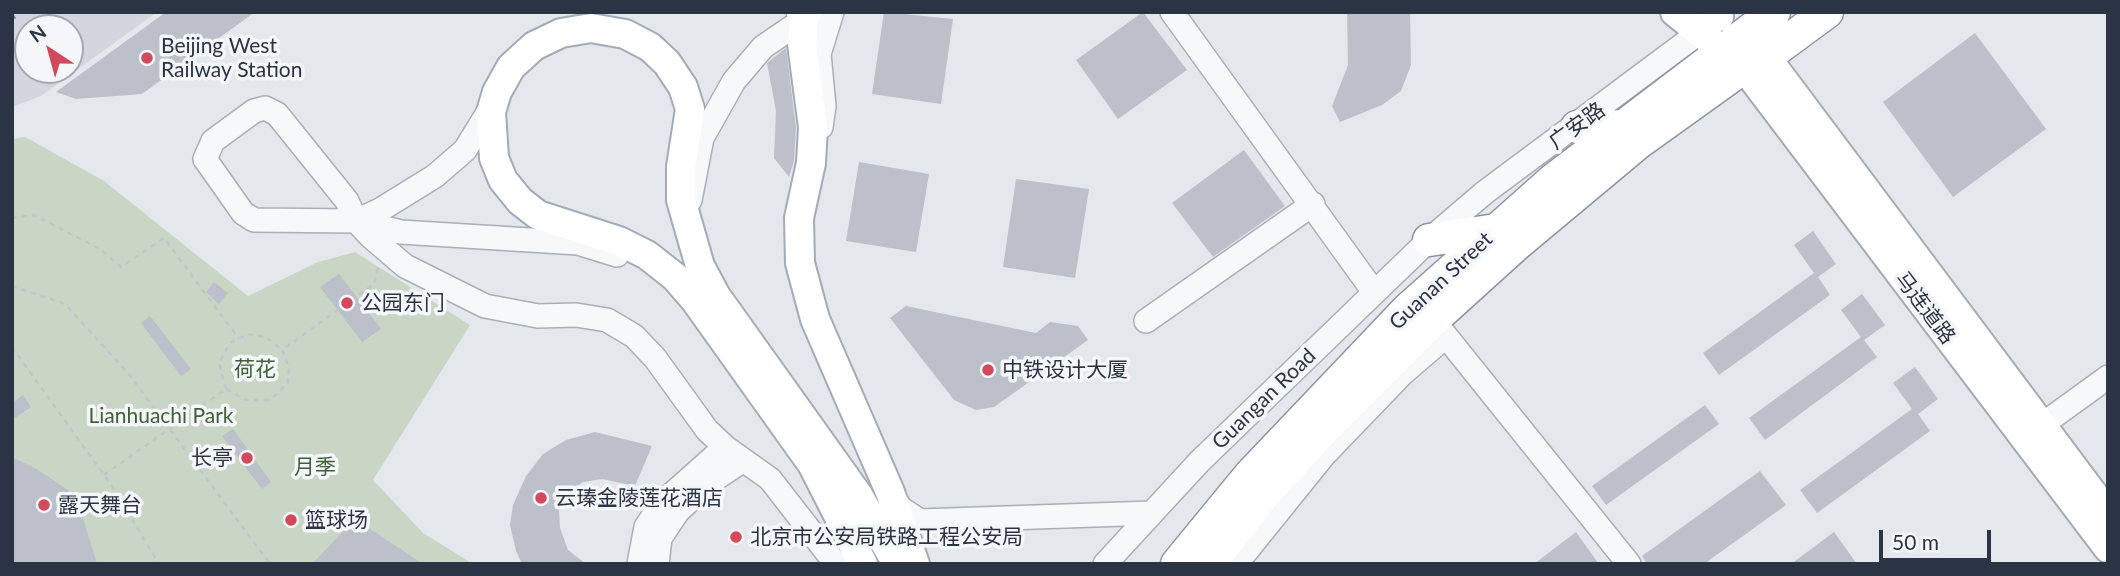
<!DOCTYPE html>
<meta charset="utf-8">
<style>
body{margin:0}
#map{position:relative;width:2120px;height:576px;overflow:hidden;background:#e4e7ec;font-family:Lato,sans-serif}
canvas{display:block}
.frame{position:absolute;inset:0;border:14px solid #2b3445;pointer-events:none}
.north{position:absolute;left:14px;top:14px;width:70px;height:70px;box-sizing:border-box;background:#f4f6f9;border:2px solid #a4a8b1;border-radius:50%;rotate:324deg;font-size:19px;font-weight:700;line-height:28px;text-align:center;color:#2b3445}
.north::after{content:'';display:block;margin:auto;width:24px;height:32px;background:#d1495b;clip-path:polygon(50% 0,100% 100%,50% 72%,0 100%)}
.scale{position:absolute;left:1879px;top:530px;width:112px;height:32px;box-sizing:border-box;border:4px solid #2b3445;border-top:0;padding-left:9px;font-size:21px;line-height:24px;white-space:nowrap;color:#2b3445;-webkit-text-stroke:5px #f4f6f9;paint-order:stroke}
</style>
<div id="map">
<canvas width="2120" height="576"></canvas>
<div class="frame"></div>
<div class="north">N</div>
<div class="scale">50 m</div>
</div>
<script>
const g = document.querySelector('canvas').getContext('2d');
g.lineJoin = 'round';
function fillPath(path, color) {
  g.fillStyle = color;
  g.fill(path, 'evenodd');
}
function poly(rows) {
  const path = new Path2D();
  for (const r of rows) {
    path.moveTo(r[0], r[1]);
    for (let i = 2; i < r.length; i += 2) path.lineTo(r[i], r[i + 1]);
  }
  return path;
}
function trace(path, color, width, dash) {
  g.strokeStyle = color;
  g.lineWidth = width;
  g.lineCap = dash ? 'butt' : 'round';
  g.setLineDash(dash || []);
  g.stroke(path);
}
function drawText(font, color, halo, rows, align = 'center') {
  g.font = font + ' Lato,"Noto Sans SC",sans-serif';
  g.lineWidth = 7;
  g.setLineDash([]);
  g.textBaseline = 'middle';
  g.strokeStyle = halo;
  g.fillStyle = color;
  for (const [text, x, y, turn = 0] of rows) {
    g.save();
    g.translate(x, y);
    g.rotate((+turn || 0) * Math.PI / 180);
    g.textAlign = isNaN(turn) ? turn : align;
    if (halo) g.strokeText(text, 0, 0);
    g.fillText(text, 0, 0);
    g.restore();
  }
}
fillPath(poly([
 [12,12,157,12,41,96,12,107],
 [28,28,70,28,70,70,28,70]
]), '#d2d6de');
fillPath(poly([
 [25,137,104,181,248,296,318,262,355,252,470,325,373,480,423,533,473,564,12,564,12,139]
]), '#c9d6c5');
fillPath(poly([
 [166,12,255,12,142,94,76,99,56,92],
 [884,12,953,19,941,104,872,94],
 [1143,12,1187,70,1118,119,1076,60],
 [1347,12,1410,12,1411,65,1401,91,1382,105,1340,122,1332,106,1348,65],
 [1975,33,2046,129,1953,197,1883,102],
 [786,48,796,128,794,161,789,177,774,158,776,111,767,63],
 [1244,150,1285,206,1213,257,1172,203],
 [859,162,929,174,916,252,846,241],
 [1016,179,1089,189,1075,278,1003,267],
 [1813,231,1836,264,1818,277,1830,295,1719,375,1703,353,1814,273,1794,245],
 [339,274,381,329,362,342,320,287],
 [214,282,228,293,219,304,206,292],
 [1862,294,1885,325,1864,340,1877,357,1765,440,1749,418,1861,337,1841,310],
 [906,306,1036,333,1050,322,1078,326,1088,340,994,407,976,410,954,400,890,318],
 [150,316,191,369,181,376,141,323],
 [1915,367,1938,399,1918,414,1930,431,1817,513,1800,490,1912,409,1893,383],
 [23,395,31,407,12,420,12,403],
 [1705,405,1719,424,1606,505,1592,486],
 [233,429,271,482,262,489,222,436],
 [595,432,652,446,635,486,602,479,583,482,569,492,559,510,560,528,568,550,586,564,522,564,516,551,510,525,513,505,526,476,543,454,566,440],
 [12,457,35,468,68,490,84,521,97,564,12,564],
 [1760,471,1786,505,1704,564,1647,564,1642,556],
 [355,519,423,564,312,564],
 [1576,532,1599,564,1534,564],
 [1834,532,1857,564,1791,564]
]), '#bbc0ca');
const minor = poly([
 [1172,12,1374,292],
 [821,127,824,106,819,54,832,12],
 [690,200,702,138,734,81,763,47,804,19,798,12],
 [356,221,380,210,435,176,465,150,492,106],
 [617,255,578,243,401,232,356,221,254,220,243,213,205,159,213,141,254,111,265,108,277,114,347,201,356,221,370,236,405,266,485,306,538,316,576,315,607,320,634,336,655,358,707,430,725,447,770,479,836,564],
 [1433,320,1629,564],
 [1146,321,1313,204],
 [2028,435,2108,377],
 [893,496,900,508,920,521,1152,513],
 [639,564,646,527,661,504,725,447],
 [657,564,660,538,678,511,709,483,742,461],
 [1105,564,1200,461,1429,240,1484,193,1712,23],
 [1236,564,1324,455,1402,374,1445,337]
]);
const major = poly([
 [807,12,804,19,802,44,813,127,811,163,799,218,800,263,815,319,890,492,915,564],
 [1675,12,1723,51],
 [1714,12,1719,17],
 [1766,57,2108,514],
 [1744,67,2108,548],
 [863,564,812,464,695,300,675,277,647,255,619,241,538,215,520,201,503,180,494,158,491,112,497,92,511,67,534,46,561,33,591,28,625,34,650,47,667,63,683,87,690,109,681,167,681,200,700,266,716,296,858,495,897,564]
]);
const highway = poly([
 [1577,127,1622,126],
 [1429,240,1496,230],
 [1177,564,1250,475,1408,309,1553,180,1774,12],
 [1209,564,1265,493,1320,433,1433,320,1517,244,1638,143,1744,67,1766,57,1827,12]
]);
trace(minor, '#a9aeb7', 26);
trace(major, '#a3abb8', 32);
trace(highway, '#8b94a3', 35);
trace(poly([
 [12,218,34,215,100,249,121,267,164,238,239,339],
 [12,286,65,304,128,373,270,564],
 [12,347,114,489,159,564],
 [226,389,219,363,230,343,248,334,266,337,282,350],
 [104,475,226,389,246,400,270,400,288,383,289,367,282,350,374,284,378,268]
]), '#c2c5cb', 2.5, [5, 5]);
trace(minor, '#f7f8fa', 23);
trace(major, '#fff', 28);
trace(highway, '#fff', 32);
trace(poly([
 [12,18,21,12]
]), '#7d8696', 4.5, [3.5, 7]);
for (const [x, y, r, color] of [
 [147,58,7,"#d1495b"],
 [347,303,7,"#d1495b"],
 [988,370,7,"#d1495b"],
 [247,458,7,"#d1495b"],
 [541,498,7,"#d1495b"],
 [44,505,7,"#d1495b"],
 [291,520,7,"#d1495b"],
 [736,537,7,"#d1495b"]
]) {
  const dot = new Path2D();
  dot.arc(x, y, r, 0, 2 * Math.PI);
  g.fillStyle = color;
  g.fill(dot);
  trace(dot, '#f4f6f9', 2.5);
}
drawText('21px', '#2b3445', '#f4f6f9', [
 ["Beijing West",161,46],
 ["Railway Station",161,70],
 ["公园东门",361,303],
 ["中铁设计大厦",1002,370],
 ["长亭",233,458,"right"],
 ["云瑧金陵莲花酒店",555,498],
 ["露天舞台",58,505],
 ["篮球场",305,520],
 ["北京市公安局铁路工程公安局",750,537]
], 'left');
drawText('21px', '#2b3445', '#f4f6f9', [
 ["广安路",1577,126,-36],
 ["Guanan Street",1441,281,-43],
 ["马连道路",1925,308,53],
 ["Guangan Road",1264,399,-44]
]);
drawText('21px', '#3f6138', '#f4f6f9', [
 ["荷花",255,369],
 ["Lianhuachi Park",161,416],
 ["月季",315,467]
]);
</script>
